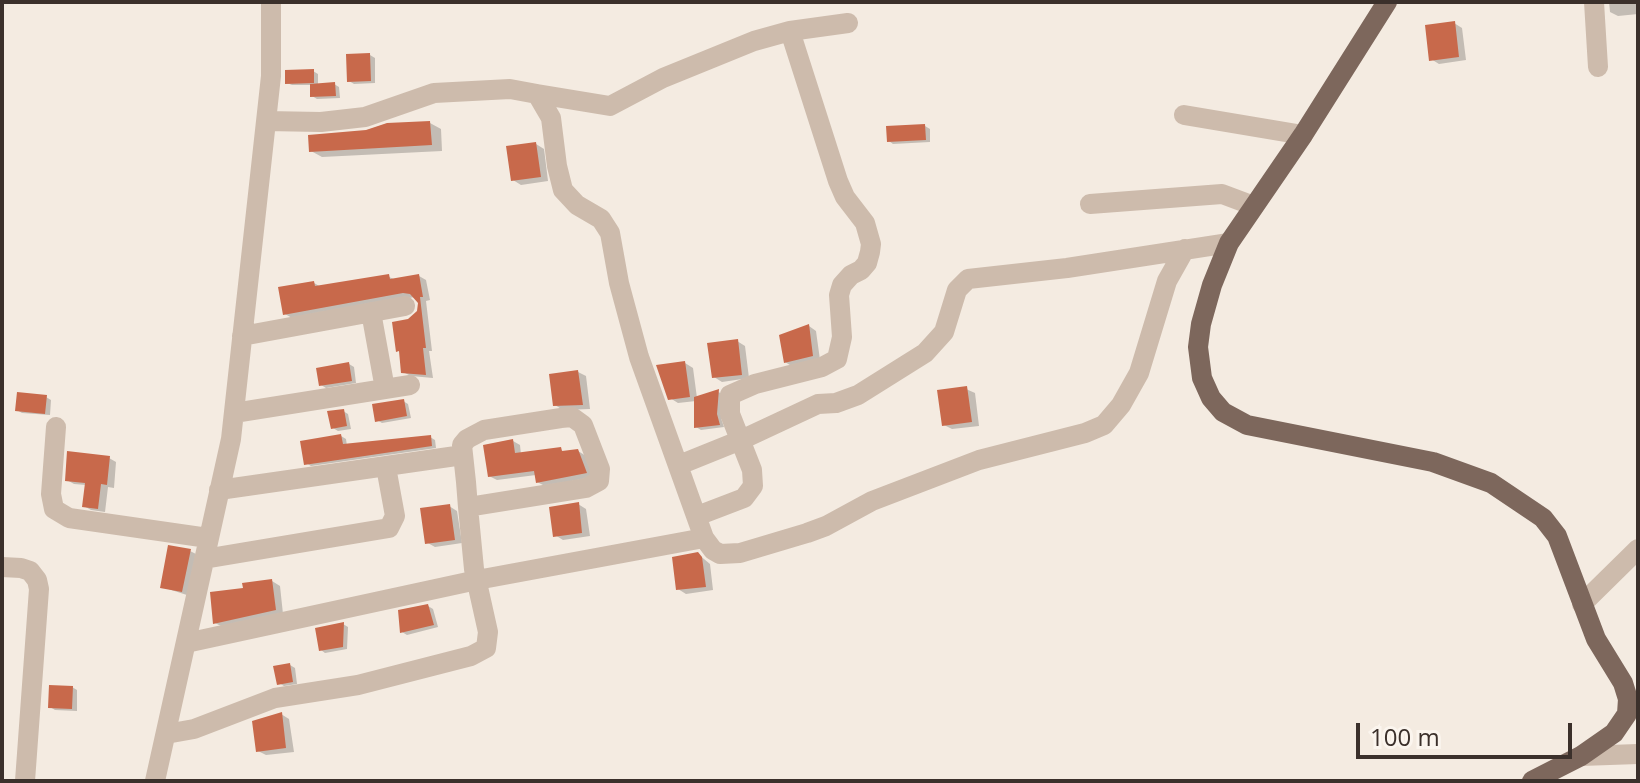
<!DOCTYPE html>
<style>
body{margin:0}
#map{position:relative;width:1640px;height:783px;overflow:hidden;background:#f4ebe1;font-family:"Open Sans",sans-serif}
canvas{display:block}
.frame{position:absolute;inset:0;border:4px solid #3b302b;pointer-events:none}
.scale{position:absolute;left:1356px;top:723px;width:216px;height:36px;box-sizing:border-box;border:4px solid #3b302b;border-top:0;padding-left:10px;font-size:24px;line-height:28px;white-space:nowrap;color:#3b302b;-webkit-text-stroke:6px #fbf5ee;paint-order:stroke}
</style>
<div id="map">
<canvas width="1640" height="783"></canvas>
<div class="frame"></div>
<div class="scale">100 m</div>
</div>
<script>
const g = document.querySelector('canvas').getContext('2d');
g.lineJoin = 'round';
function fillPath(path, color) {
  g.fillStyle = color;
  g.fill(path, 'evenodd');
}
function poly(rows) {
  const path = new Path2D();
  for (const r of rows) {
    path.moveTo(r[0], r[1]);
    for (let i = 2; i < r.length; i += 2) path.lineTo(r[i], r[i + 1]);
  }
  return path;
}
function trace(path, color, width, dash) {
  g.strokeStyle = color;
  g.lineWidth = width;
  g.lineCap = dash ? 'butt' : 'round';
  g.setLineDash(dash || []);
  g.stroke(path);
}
fillPath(poly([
 [1609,2,1638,2,1638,14,1618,16,1610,12],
 [1454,23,1462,28,1466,60,1439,64,1431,59],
 [370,55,375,58,375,83,354,84,349,81],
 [313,71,318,74,318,85,334,84,339,87,340,98,317,99,312,96,312,85,292,85,287,83],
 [430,123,441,129,442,151,322,157,311,151],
 [925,126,930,129,930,142,893,144,889,141],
 [536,144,544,149,548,181,521,185,513,180],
 [419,276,426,280,430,300,426,301,432,351,429,351,433,378,411,376,403,372,409,320,419,312,420,302,415,297,292,318,285,314,314,283,321,287,389,277,396,280],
 [809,326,816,331,820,360,793,367,785,362],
 [737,341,745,346,749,378,722,382,714,377],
 [685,363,693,368,697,398,718,392,723,394,721,418,724,427,701,430,696,427,696,401,678,403,670,398],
 [349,364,354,367,356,383,326,388,321,385],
 [578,372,586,376,590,409,563,410,555,405],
 [966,389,975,393,979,426,952,429,944,425],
 [46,397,51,400,50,415,22,413,17,410],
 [403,401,408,404,411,418,382,423,377,420],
 [343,411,348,414,351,429,338,431,333,428],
 [341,436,346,439,347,446,430,437,435,440,436,448,311,466,306,463],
 [513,441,520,445,521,455,561,450,566,453,578,451,586,456,593,477,545,486,537,482,536,475,497,480,489,476],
 [109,458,116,462,114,488,108,487,105,512,91,510,84,506,86,485,74,484,67,480],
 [578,504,586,509,590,536,563,540,555,535],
 [449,506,457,511,462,543,435,547,426,542],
 [190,551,198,555,190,596,162,587],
 [698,554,710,564,713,590,686,594,678,589],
 [272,581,280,586,283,614,223,627,215,623,245,590],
 [428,606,433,609,438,627,407,635,402,632],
 [343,624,348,627,347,649,325,653,321,650],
 [290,665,295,668,297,684,284,686,279,683],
 [72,687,77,690,77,711,55,710,50,707],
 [281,714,289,719,294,752,266,755,258,751]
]), '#0003');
fillPath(poly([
 [1455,21,1459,57,1429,61,1425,25],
 [370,53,371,81,347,82,346,54],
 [314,69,314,83,285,84,285,70],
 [335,82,336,96,310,97,310,84],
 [430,121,432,145,309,152,308,135,366,130,387,123],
 [925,124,926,140,887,142,886,126],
 [536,142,541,177,511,181,506,146],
 [389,274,390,279,419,274,423,297,420,297,426,348,423,348,426,375,401,373,399,351,396,352,392,322,408,319,417,311,418,303,410,294,403,293,283,315,278,287,314,281,315,286],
 [809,324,813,356,784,363,779,335],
 [738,339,742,375,712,378,707,343],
 [685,361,690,397,668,400,656,365],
 [349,362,352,381,319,386,316,368],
 [578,370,583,405,553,406,549,374],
 [967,386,972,422,942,426,937,390],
 [719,389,717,414,720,425,694,428,694,397],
 [17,392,47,395,45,414,15,411],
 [404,399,407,416,375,422,372,404],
 [344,409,347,426,331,429,327,411],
 [341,434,343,444,431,435,432,446,304,465,300,441],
 [513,439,515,453,561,447,562,451,578,449,587,473,536,483,534,471,488,477,483,445],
 [67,451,110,456,107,485,101,484,98,509,82,507,85,483,65,481],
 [579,502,582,533,553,537,549,507],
 [450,504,455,540,425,544,420,508],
 [168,545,191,549,182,592,160,588],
 [698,552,702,557,706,587,676,590,672,557],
 [272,579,276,610,213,624,210,592,243,588,242,583],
 [428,604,434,625,400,633,398,610],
 [344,622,343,647,319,651,315,628],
 [290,663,293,682,277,685,273,666],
 [49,685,73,686,72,709,48,708],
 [282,712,286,748,256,752,252,721]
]), '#c8694b');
trace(poly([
 [1594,2,1598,67],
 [537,94,610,106,663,78,754,41,790,31,848,23],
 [1184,115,1303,135],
 [266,121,321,122,365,117,434,93,510,89,537,94,551,118,557,166,563,190,577,205,601,219,610,233,619,283,639,357,704,538,713,550,720,554,740,553,807,533,826,526,872,501,979,460,1085,433,1104,425,1121,405,1139,373,1167,281,1185,249],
 [1090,204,1222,194,1254,206],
 [371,312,385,389],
 [242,336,405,306],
 [234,413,410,385],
 [56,427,51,494,54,509,69,518,208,538],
 [679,465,741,440,818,404,836,403,858,395,925,353,944,332,957,290,968,279,1067,268,1229,243],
 [219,490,463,455],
 [697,516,744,498,753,486,752,470,730,414,730,395,755,384,822,367,837,359,842,337,839,295,842,285,851,275,861,270,867,263,870,252,871,244,865,223,845,197,838,181,790,31],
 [204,559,389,528,395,516,386,467],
 [2,567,21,568,30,571,37,580,39,589,25,781],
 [1582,604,1638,549],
 [186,643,477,580,704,538],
 [166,734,194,729,275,698,358,685,471,656,486,648,488,632,474,569,468,507,466,482,462,445,467,439,484,430,561,418,572,417,583,425,600,469,599,481,586,488,468,507],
 [1581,756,1638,754],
 [155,781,231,439,271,76,271,2]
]), '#cdbbac', 20);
trace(poly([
 [1387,2,1303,135,1229,243,1212,285,1201,324,1198,347,1202,378,1211,398,1223,412,1247,425,1433,462,1491,483,1543,518,1557,536,1596,639,1623,683,1628,699,1627,714,1614,733,1581,756,1532,781]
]), '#7d675c', 20);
</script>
